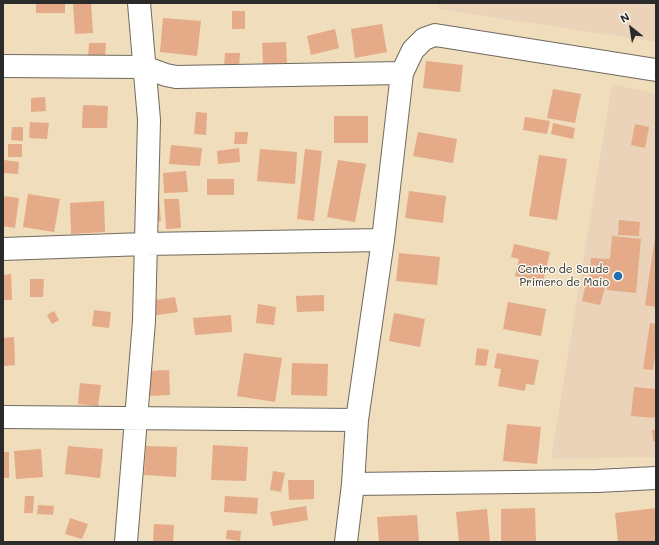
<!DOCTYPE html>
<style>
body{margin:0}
#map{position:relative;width:659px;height:545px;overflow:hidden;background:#efddbc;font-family:Mali,sans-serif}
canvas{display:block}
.frame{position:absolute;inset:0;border:4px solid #2b2b2b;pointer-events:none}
.north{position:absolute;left:611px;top:8px;width:40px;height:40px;-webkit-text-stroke:3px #fbf7ec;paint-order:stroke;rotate:330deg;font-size:11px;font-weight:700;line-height:16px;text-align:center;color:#2b2b2b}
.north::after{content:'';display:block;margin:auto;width:14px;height:18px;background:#2b2b2b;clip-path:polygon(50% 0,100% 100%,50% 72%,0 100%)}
</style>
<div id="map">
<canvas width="659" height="545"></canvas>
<div class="frame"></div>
<div class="north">N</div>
</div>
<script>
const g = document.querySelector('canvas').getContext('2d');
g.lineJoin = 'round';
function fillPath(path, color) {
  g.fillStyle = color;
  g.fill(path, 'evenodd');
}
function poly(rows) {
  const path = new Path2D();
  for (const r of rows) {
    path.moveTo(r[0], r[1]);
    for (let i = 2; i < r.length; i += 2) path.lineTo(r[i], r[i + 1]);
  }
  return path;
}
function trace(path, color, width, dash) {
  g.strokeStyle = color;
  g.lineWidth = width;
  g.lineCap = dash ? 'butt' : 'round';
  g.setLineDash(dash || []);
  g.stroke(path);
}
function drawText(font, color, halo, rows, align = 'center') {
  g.font = font + ' Mali,sans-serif';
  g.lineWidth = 3;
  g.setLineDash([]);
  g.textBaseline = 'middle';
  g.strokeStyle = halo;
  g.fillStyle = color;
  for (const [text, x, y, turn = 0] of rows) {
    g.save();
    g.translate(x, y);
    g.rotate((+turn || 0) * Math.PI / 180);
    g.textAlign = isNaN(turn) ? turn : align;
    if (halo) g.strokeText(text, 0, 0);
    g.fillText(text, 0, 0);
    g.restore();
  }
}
fillPath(poly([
 [439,3,656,3,656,42,439,9],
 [612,84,656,94,656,457,551,459]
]), '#ebd3b9');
fillPath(poly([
 [36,3,65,3,65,13,36,13],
 [73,3,91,3,93,33,75,34],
 [232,11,245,11,245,29,232,29],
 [163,18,201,21,197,56,160,52],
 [382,24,387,52,355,58,351,29],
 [335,29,339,48,311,55,307,36],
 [286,42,287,63,263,64,262,43],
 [89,43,106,43,105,59,88,59],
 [225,53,240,53,239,68,224,67],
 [426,61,463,65,460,92,423,88],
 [553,89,581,94,575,123,547,118],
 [45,97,46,111,31,112,31,98],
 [83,105,108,106,107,128,82,128],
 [196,112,207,113,206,135,194,134],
 [334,116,368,116,368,143,334,143],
 [525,117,550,121,547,134,523,130],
 [30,122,49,123,47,139,29,138],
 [553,123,575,128,573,139,551,134],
 [635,124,649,127,645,148,631,145],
 [12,127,23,127,23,141,11,140],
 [235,132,248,132,247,144,234,144],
 [418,132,457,139,453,163,413,156],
 [8,144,22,144,22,157,8,157],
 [171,145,202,148,200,166,169,164],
 [239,148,240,162,218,164,217,151],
 [260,149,297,152,295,184,257,181],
 [305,149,322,151,314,221,297,219],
 [539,155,567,159,557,220,529,216],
 [4,160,19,162,18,174,3,173],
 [338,160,366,164,355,222,327,217],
 [186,171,188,192,164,193,163,173],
 [207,179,234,179,234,195,207,195],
 [409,191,446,196,443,223,405,218],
 [28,194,60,199,54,232,23,227],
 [3,196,19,198,15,228,3,226],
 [159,199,161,221,150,222,149,200],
 [164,199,179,199,181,228,166,229],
 [104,201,105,232,71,234,70,203],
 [619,220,640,222,639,236,618,235],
 [612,236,641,239,636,293,607,290,607,283,589,282,591,258,610,259],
 [655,237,656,237,656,307,645,305],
 [514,244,550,252,543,282,515,276,519,259,511,257],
 [399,253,440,257,437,285,396,281],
 [11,274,12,300,3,300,3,275],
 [30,279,44,279,43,297,30,297],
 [586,283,605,288,600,305,582,301],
 [324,295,324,311,297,312,296,296],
 [175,297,178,312,152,316,150,301],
 [508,302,546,309,541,336,503,329],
 [258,304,276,307,274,325,256,323],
 [94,310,111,312,109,328,92,326],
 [54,311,59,320,52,324,47,315],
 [394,313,425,319,420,347,389,341],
 [231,315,232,332,195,335,193,318],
 [650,323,656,324,656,351,653,370,643,369],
 [14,337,15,365,3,366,3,338],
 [477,348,489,350,486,366,475,365],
 [244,353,282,358,275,402,237,396],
 [497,353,539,360,534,385,526,384,525,391,498,386,501,369,494,368],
 [292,363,328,364,327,396,291,395],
 [169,370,170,395,147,396,146,371],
 [80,383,101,385,98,406,78,404],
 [634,387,656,389,656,418,631,416],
 [507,424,541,427,537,464,503,461],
 [652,430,656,430,656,441,653,441],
 [213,445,248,447,246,481,211,480],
 [68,446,103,449,100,478,65,474],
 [146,446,177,447,176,477,144,475],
 [41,449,43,477,16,479,14,451],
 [3,452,9,452,9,478,3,478],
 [273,471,285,473,281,492,270,490],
 [288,480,314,480,314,499,289,500],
 [25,496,34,496,33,513,24,513],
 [225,496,258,498,257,514,224,512],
 [38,505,54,506,53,515,37,514],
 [306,506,308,520,273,526,270,512],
 [535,508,536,542,501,542,501,509],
 [656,508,656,542,618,542,615,513],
 [487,509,490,542,459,542,456,512],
 [417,515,419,542,379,542,377,517],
 [70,518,88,524,82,539,65,534],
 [154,524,174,525,173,542,153,542],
 [227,530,241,531,240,541,226,539]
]), '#e5aa88');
const minor = poly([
 [3,66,144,67,166,75,176,77,402,73],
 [3,249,145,244,383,240],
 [3,417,357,420],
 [353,484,597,481,656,478],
 [126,542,144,321,149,120,139,3],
 [346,542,353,484,357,420,383,240,402,73,413,50,424,39,435,35,656,70]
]);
trace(minor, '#70695e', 24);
trace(minor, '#fff', 22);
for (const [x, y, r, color] of [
 [618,276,5,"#1f6fb2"]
]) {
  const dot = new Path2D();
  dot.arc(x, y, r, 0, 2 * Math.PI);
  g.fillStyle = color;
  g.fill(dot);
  trace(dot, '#fbf7ec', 1.5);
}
drawText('11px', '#2b2b2b', '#fbf7ec', [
 ["Centro de Saude",609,270],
 ["Primero de Maio",609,283]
], 'right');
</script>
